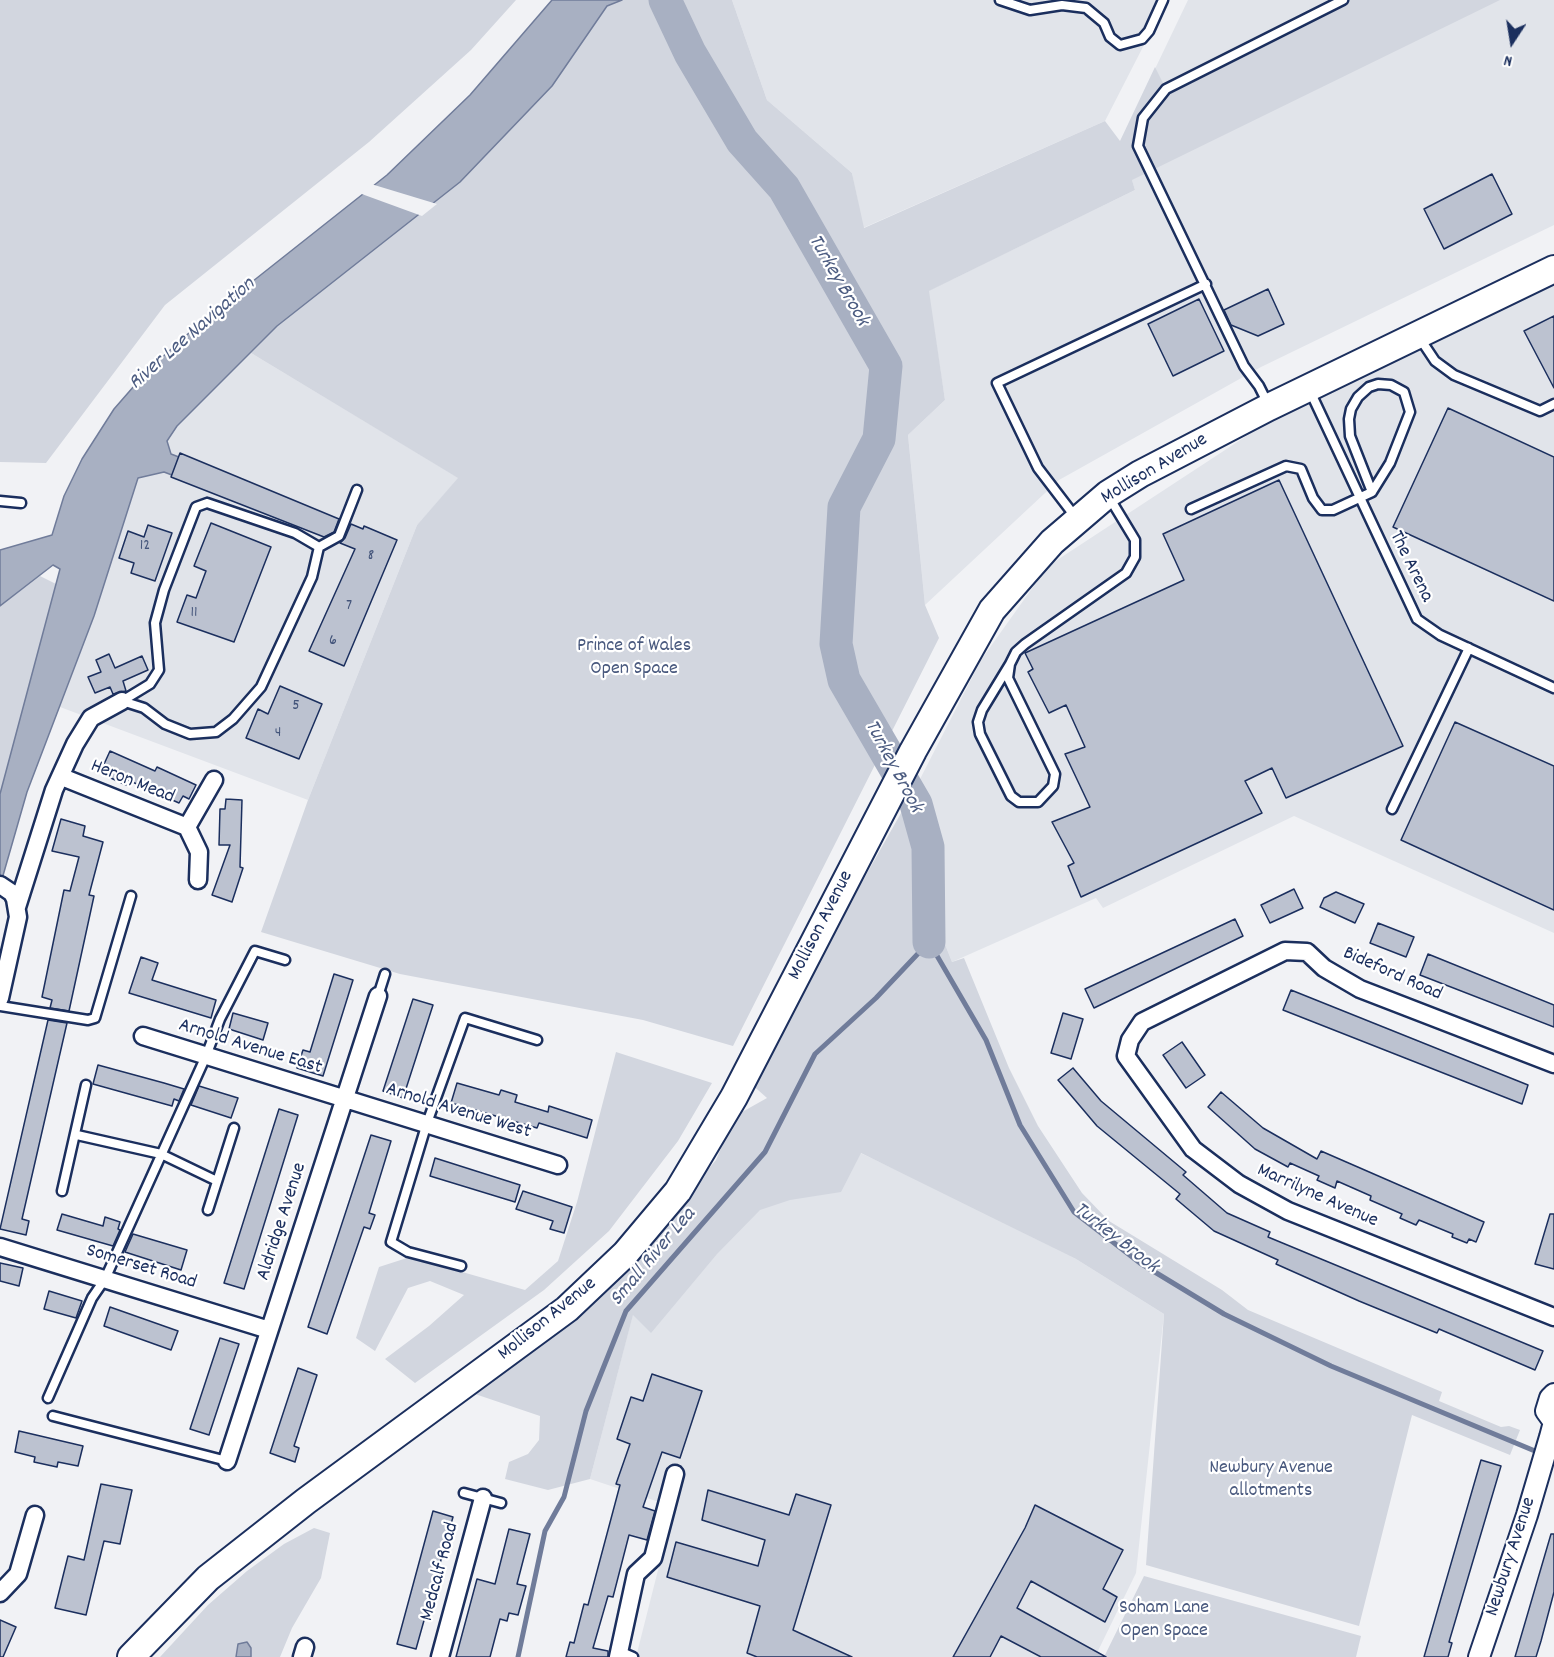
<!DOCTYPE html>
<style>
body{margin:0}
#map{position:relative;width:1554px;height:1657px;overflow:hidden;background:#f1f2f5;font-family:Dekko,sans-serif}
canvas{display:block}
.north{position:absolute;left:1482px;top:12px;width:60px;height:60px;-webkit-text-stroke:4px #fff;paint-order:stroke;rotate:192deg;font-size:16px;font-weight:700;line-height:24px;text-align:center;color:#1b2f5e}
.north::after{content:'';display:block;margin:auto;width:21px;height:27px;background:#1b2f5e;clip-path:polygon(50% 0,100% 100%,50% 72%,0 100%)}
</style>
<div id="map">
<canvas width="1554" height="1657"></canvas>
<div class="north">N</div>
</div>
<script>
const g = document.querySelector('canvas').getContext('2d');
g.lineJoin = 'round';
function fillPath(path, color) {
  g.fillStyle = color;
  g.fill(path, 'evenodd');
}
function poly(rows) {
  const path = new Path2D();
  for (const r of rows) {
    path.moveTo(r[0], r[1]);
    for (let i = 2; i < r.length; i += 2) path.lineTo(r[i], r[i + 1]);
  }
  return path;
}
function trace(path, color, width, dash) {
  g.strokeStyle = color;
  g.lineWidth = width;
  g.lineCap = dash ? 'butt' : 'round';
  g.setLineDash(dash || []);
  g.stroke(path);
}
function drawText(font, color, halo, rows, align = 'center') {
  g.font = font + ' Dekko,sans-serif';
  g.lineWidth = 4.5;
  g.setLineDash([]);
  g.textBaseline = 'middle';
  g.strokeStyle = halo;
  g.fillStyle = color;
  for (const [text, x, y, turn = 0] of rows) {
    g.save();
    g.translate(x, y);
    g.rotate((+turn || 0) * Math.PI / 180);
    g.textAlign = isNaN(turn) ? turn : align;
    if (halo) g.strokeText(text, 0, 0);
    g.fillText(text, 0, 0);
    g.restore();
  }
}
fillPath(poly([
 [732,0,1167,0,1105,121,863,228,852,173,767,100],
 [1188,0,1554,0,1554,225,1261,367,1059,480,925,605,908,435,945,400,928,291,1135,190,1120,142],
 [1554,284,1554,933,1294,816,1103,908,1096,898,952,962,937,924,936,846,930,808,918,783,981,660,1048,566,1280,414],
 [251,353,459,478,417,525,308,800,60,707,94,616,138,478,171,454,167,441,177,426],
 [792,1121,931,1186,1076,1259,1164,1314,1136,1573,1095,1657,636,1657,674,1507,590,1479,633,1314]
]), '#e1e4ea');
fillPath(poly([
 [0,0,516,0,471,50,369,142,165,305,46,463,0,462],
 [622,0,732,0,767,100,852,173,864,228,1105,121,1120,141,1155,67,1166,89,1347,0,1500,0,1132,180,1135,190,929,291,945,400,908,435,925,605,939,638,733,1046,643,1020,400,974,261,932,308,800,417,525,458,478,251,353,277,326,552,86,607,6],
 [40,576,56,584,0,794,0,606],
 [918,783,930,808,936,846,937,924,952,962,964,958,1009,1068,1038,1126,1082,1193,1109,1221,1222,1290,1248,1310,1442,1392,1439,1401,1501,1427,1509,1426,1520,1430,1510,1455,1412,1415,1359,1626,1146,1565,1164,1314,1076,1259,861,1153,841,1192,790,1200,760,1210,717,1254,651,1333,633,1315,590,1479,548,1490,505,1479,509,1462,528,1454,539,1440,540,1416,475,1394,525,1357,605,1286,648,1242,716,1160,735,1116,767,1098,749,1082],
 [616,1052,712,1083,678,1141,609,1231,544,1290,415,1383,385,1359,429,1326,464,1295,430,1281,408,1288,375,1351,356,1338,379,1267,410,1257,525,1290,558,1261,577,1202],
 [314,1528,330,1533,321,1578,292,1628,280,1657,160,1657,208,1605,247,1571,284,1544],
 [1144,1576,1361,1636,1356,1657,1104,1657]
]), '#d2d6df');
const water = poly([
 [552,0,622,0,607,6,552,86,460,182,277,326,177,426,167,441,171,454,242,481,235,499,164,472,138,478,94,616,27,792,0,886,0,794,60,569,53,565,0,606,0,550,52,535,64,496,82,459,114,409,148,370,200,323,387,175,470,95,552,0],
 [247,1642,251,1648,251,1657,236,1657,238,1644,247,1642]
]);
fillPath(water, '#a8b0c2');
trace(water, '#707c9a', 1.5);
fillPath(poly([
 [371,184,437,204,422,216,359,193]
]), '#f1f2f5');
trace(poly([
 [518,1657,545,1531,564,1497,586,1411,626,1311,765,1152,815,1054,876,998,929,942,986,1040,1020,1125,1074,1212,1140,1263,1224,1314,1331,1366,1554,1459]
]), '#707c9a', 5);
trace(poly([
 [665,0,690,53,742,141,784,188,886,366,879,439,844,507,836,644,844,680,916,804,928,847,929,942]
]), '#a8b0c2', 33);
const building = poly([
 [1492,174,1512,214,1444,249,1424,209,1492,174],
 [1268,289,1284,324,1258,336,1231,325,1224,310,1268,289],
 [1199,299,1224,351,1173,376,1148,324,1199,299],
 [1554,316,1554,388,1524,331,1554,316],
 [1448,408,1554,457,1554,601,1393,527,1448,408],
 [180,453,339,519,334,532,324,537,171,477,180,453],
 [1279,480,1403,746,1286,798,1272,768,1245,781,1262,813,1081,897,1068,866,1074,863,1052,822,1090,807,1065,754,1085,747,1066,705,1049,713,1028,672,1033,669,1025,653,1184,580,1163,534,1279,480],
 [211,523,271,547,234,642,177,622,187,595,196,598,206,571,194,566,211,523],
 [351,524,363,529,364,526,397,540,344,666,309,651,355,549,340,543,345,538,351,524],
 [148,525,172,533,155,581,131,573,134,563,119,558,128,531,144,537,148,525],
 [109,654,115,668,142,656,148,670,123,681,126,691,113,694,110,687,95,693,88,677,101,672,96,660,109,654],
 [280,686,322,704,299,759,246,738,258,709,268,714,280,686],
 [1455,722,1554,766,1554,910,1401,840,1455,722],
 [110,751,155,771,157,767,196,785,189,799,183,796,179,803,128,780,126,785,100,773,110,751],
 [226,799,242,800,240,867,243,868,232,902,212,895,230,845,219,845,220,809,225,809,226,799],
 [61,819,85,826,83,836,103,842,89,895,94,896,69,1011,50,1008,52,1000,42,997,64,890,70,891,79,857,52,851,61,819],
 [1294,889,1303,908,1270,923,1261,905,1294,889],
 [1336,892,1364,904,1355,923,1320,907,1324,898,1336,892],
 [1235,919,1243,936,1094,1008,1085,989,1235,919],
 [1378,923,1414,937,1406,957,1370,943,1378,923],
 [1428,954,1554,1005,1554,1027,1420,975,1428,954],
 [141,957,158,963,152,980,216,1000,211,1018,129,993,141,957],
 [334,974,353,980,323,1076,297,1068,303,1050,310,1052,334,974],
 [1291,990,1528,1085,1522,1104,1283,1010,1291,990],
 [413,999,433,1005,403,1098,383,1091,413,999],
 [233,1013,268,1023,263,1040,229,1029,233,1013],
 [1063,1013,1083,1019,1071,1059,1051,1053,1063,1013],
 [48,1020,67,1023,22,1219,29,1221,26,1235,0,1229,48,1020],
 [1182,1042,1205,1075,1186,1088,1163,1055,1182,1042],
 [98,1065,164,1083,184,1089,179,1101,174,1099,172,1106,93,1084,98,1065],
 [1073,1068,1101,1101,1186,1172,1183,1175,1227,1213,1270,1232,1268,1237,1543,1351,1535,1370,1439,1329,1437,1333,1359,1301,1276,1264,1278,1260,1214,1231,1176,1199,1180,1194,1097,1126,1058,1080,1073,1068],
 [457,1083,499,1095,501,1090,517,1095,515,1102,548,1112,549,1106,592,1120,587,1138,539,1123,537,1128,451,1103,457,1083],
 [199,1086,238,1098,231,1118,191,1105,199,1086],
 [1221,1092,1263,1128,1317,1159,1321,1151,1484,1222,1476,1242,1469,1239,1467,1243,1452,1237,1453,1234,1419,1220,1416,1225,1400,1218,1402,1214,1370,1200,1371,1196,1337,1181,1335,1188,1317,1180,1319,1176,1290,1163,1288,1167,1255,1149,1208,1107,1221,1092],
 [279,1109,298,1115,244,1289,224,1283,279,1109],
 [371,1135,391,1141,369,1213,375,1215,370,1229,364,1227,327,1334,308,1327,371,1135],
 [435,1158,520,1185,515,1202,430,1176,435,1158],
 [523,1191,572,1207,564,1233,550,1229,553,1221,516,1209,523,1191],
 [62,1214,103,1226,105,1217,120,1222,118,1229,120,1230,113,1246,57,1230,62,1214],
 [1550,1214,1554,1214,1554,1269,1535,1264,1550,1214],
 [133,1234,187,1250,181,1270,125,1252,133,1234],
 [0,1263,23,1268,19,1286,0,1281,0,1263],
 [49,1291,82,1301,76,1318,44,1309,49,1291],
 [110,1307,178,1331,171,1350,104,1326,110,1307],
 [220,1338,239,1344,209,1435,190,1429,220,1338],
 [298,1368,317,1375,294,1446,299,1448,295,1462,270,1453,298,1368],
 [652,1374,702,1391,680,1458,662,1452,643,1507,655,1511,647,1540,629,1535,613,1597,608,1596,593,1648,608,1651,608,1657,566,1657,570,1642,574,1643,584,1604,588,1605,620,1485,616,1484,630,1444,617,1439,631,1397,643,1401,652,1374],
 [19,1431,83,1446,78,1466,58,1462,57,1467,34,1462,35,1457,15,1452,19,1431],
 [1481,1460,1501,1466,1449,1642,1452,1643,1448,1657,1424,1657,1481,1460],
 [101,1484,132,1490,120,1544,104,1541,86,1615,55,1608,68,1556,84,1560,101,1484],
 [708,1490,789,1515,796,1494,831,1505,793,1630,852,1657,757,1657,747,1653,760,1606,667,1577,676,1542,758,1566,765,1540,702,1520,708,1490],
 [1035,1505,1123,1550,1103,1589,1117,1597,1105,1622,1031,1581,1017,1608,1106,1657,1041,1657,1001,1636,990,1657,953,1657,1025,1528,1035,1505],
 [433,1511,453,1517,416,1649,397,1644,433,1511],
 [509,1529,530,1534,517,1584,526,1586,518,1615,509,1613,507,1621,500,1619,490,1657,456,1657,477,1579,495,1584,509,1529],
 [1551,1534,1554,1534,1554,1592,1541,1641,1536,1657,1515,1657,1551,1534],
 [0,1620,16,1627,3,1657,0,1657,0,1620]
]);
fillPath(building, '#bcc2d0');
trace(building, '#1b2f5e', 1.5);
const service = poly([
 [1000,0,1030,10,1062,5,1086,8,1104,23,1110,37,1120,45,1142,39,1149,31,1163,0],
 [1419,337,1435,361,1454,375,1540,411,1554,404],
 [1309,389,1417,619,1440,635,1554,688],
 [1268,404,1259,386,1244,366,1138,146,1143,118,1166,89,1343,0],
 [0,501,21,503],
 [207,503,295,533,319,547,312,577,261,687,233,719,216,732,190,734,165,724,144,708,122,701,150,684,159,670,155,623,164,590,196,507,207,503],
 [1191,509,1286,466,1301,469,1313,498,1322,510,1333,510,1372,492,1350,436,1349,419,1351,409,1358,397,1369,387,1378,384,1391,385,1404,392,1410,412,1390,463,1372,492],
 [1077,519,1038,468,997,383,1206,284],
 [319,547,339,536,357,490],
 [1010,664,982,710,978,722,980,734,1011,796,1019,802,1038,802,1053,786,1055,774,1008,678,1010,664,1016,652,1025,644,1126,573,1135,557,1135,540,1109,497],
 [1392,809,1469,648],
 [378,996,385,974],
 [0,1006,88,1020,95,1018,131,896],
 [77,1135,161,1154,217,1181],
 [62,1191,86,1085],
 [208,1210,234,1128],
 [461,1266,408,1252,391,1242,427,1123,465,1018,537,1040],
 [48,1398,92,1298,105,1279,206,1056,220,1019,255,951,285,960],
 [53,1416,227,1461],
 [464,1493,501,1503],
 [619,1651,633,1657]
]);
const minor = poly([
 [62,777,187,827],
 [198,880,199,852,187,827,214,780],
 [0,885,12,893,15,899,18,917,0,998],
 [17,907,54,790,75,744,91,718,122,701],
 [143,1036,558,1165],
 [1554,1064,1360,989,1324,968,1307,952,1285,951,1142,1022,1130,1040,1126,1056,1193,1149,1239,1184,1288,1211,1554,1317],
 [0,1247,269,1330],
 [227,1461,378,996],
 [0,1593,18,1574,35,1515],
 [302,1657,305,1647],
 [440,1657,483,1498],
 [618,1657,636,1574,653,1558,675,1474]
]);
const tertiary = poly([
 [1479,1657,1527,1515,1550,1437,1554,1422,1546,1411,1550,1398,1554,1394]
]);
const primary = poly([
 [131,1657,208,1578,306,1501,567,1309,625,1254,678,1191,734,1097,913,751,992,610,1052,542,1108,494,1140,474,1269,407,1554,269]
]);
trace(service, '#1b2f5e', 13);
trace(minor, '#1b2f5e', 21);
trace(tertiary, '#1b2f5e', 24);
trace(primary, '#1b2f5e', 30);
trace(service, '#fff', 8);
trace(minor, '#fff', 16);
trace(tertiary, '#fff', 20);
trace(primary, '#fff', 26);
drawText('16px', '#43547a', null, [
 ["12",145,547],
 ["8",371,557],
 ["7",349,607],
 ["11",194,614],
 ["6",333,642],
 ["5",296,707],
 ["4",278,734]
]);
drawText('20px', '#1b2f5e', '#fff', [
 ["Mollison Avenue",1155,470,-31],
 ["The Arena",1410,567,64],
 ["Heron Mead",132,783,22],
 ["Mollison Avenue",822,926,-63],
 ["Bideford Road",1392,975,24],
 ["Arnold Avenue East",250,1048,17],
 ["Arnold Avenue West",458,1112,17],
 ["Marrilyne Avenue",1317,1197,24],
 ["Aldridge Avenue",283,1222,-72],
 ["Somerset Road",141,1268,17],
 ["Mollison Avenue",548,1320,-39],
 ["Newbury Avenue",1512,1557,-72],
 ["Medcalf Road",441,1572,-75]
]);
drawText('20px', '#49597e', '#fff', [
 ["Prince of Wales",634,647],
 ["Open Space",634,670],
 ["Newbury Avenue",1271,1469],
 ["allotments",1271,1492],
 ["Soham Lane",1164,1609],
 ["Open Space",1164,1632]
]);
drawText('italic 21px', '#4c5c81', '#fff', [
 ["Turkey Brook",837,281,60],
 ["River Lee Navigation",193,335,-41],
 ["Turkey Brook",892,767,62],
 ["Turkey Brook",1115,1239,38],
 ["Small River Lea",654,1258,-50]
]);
</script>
